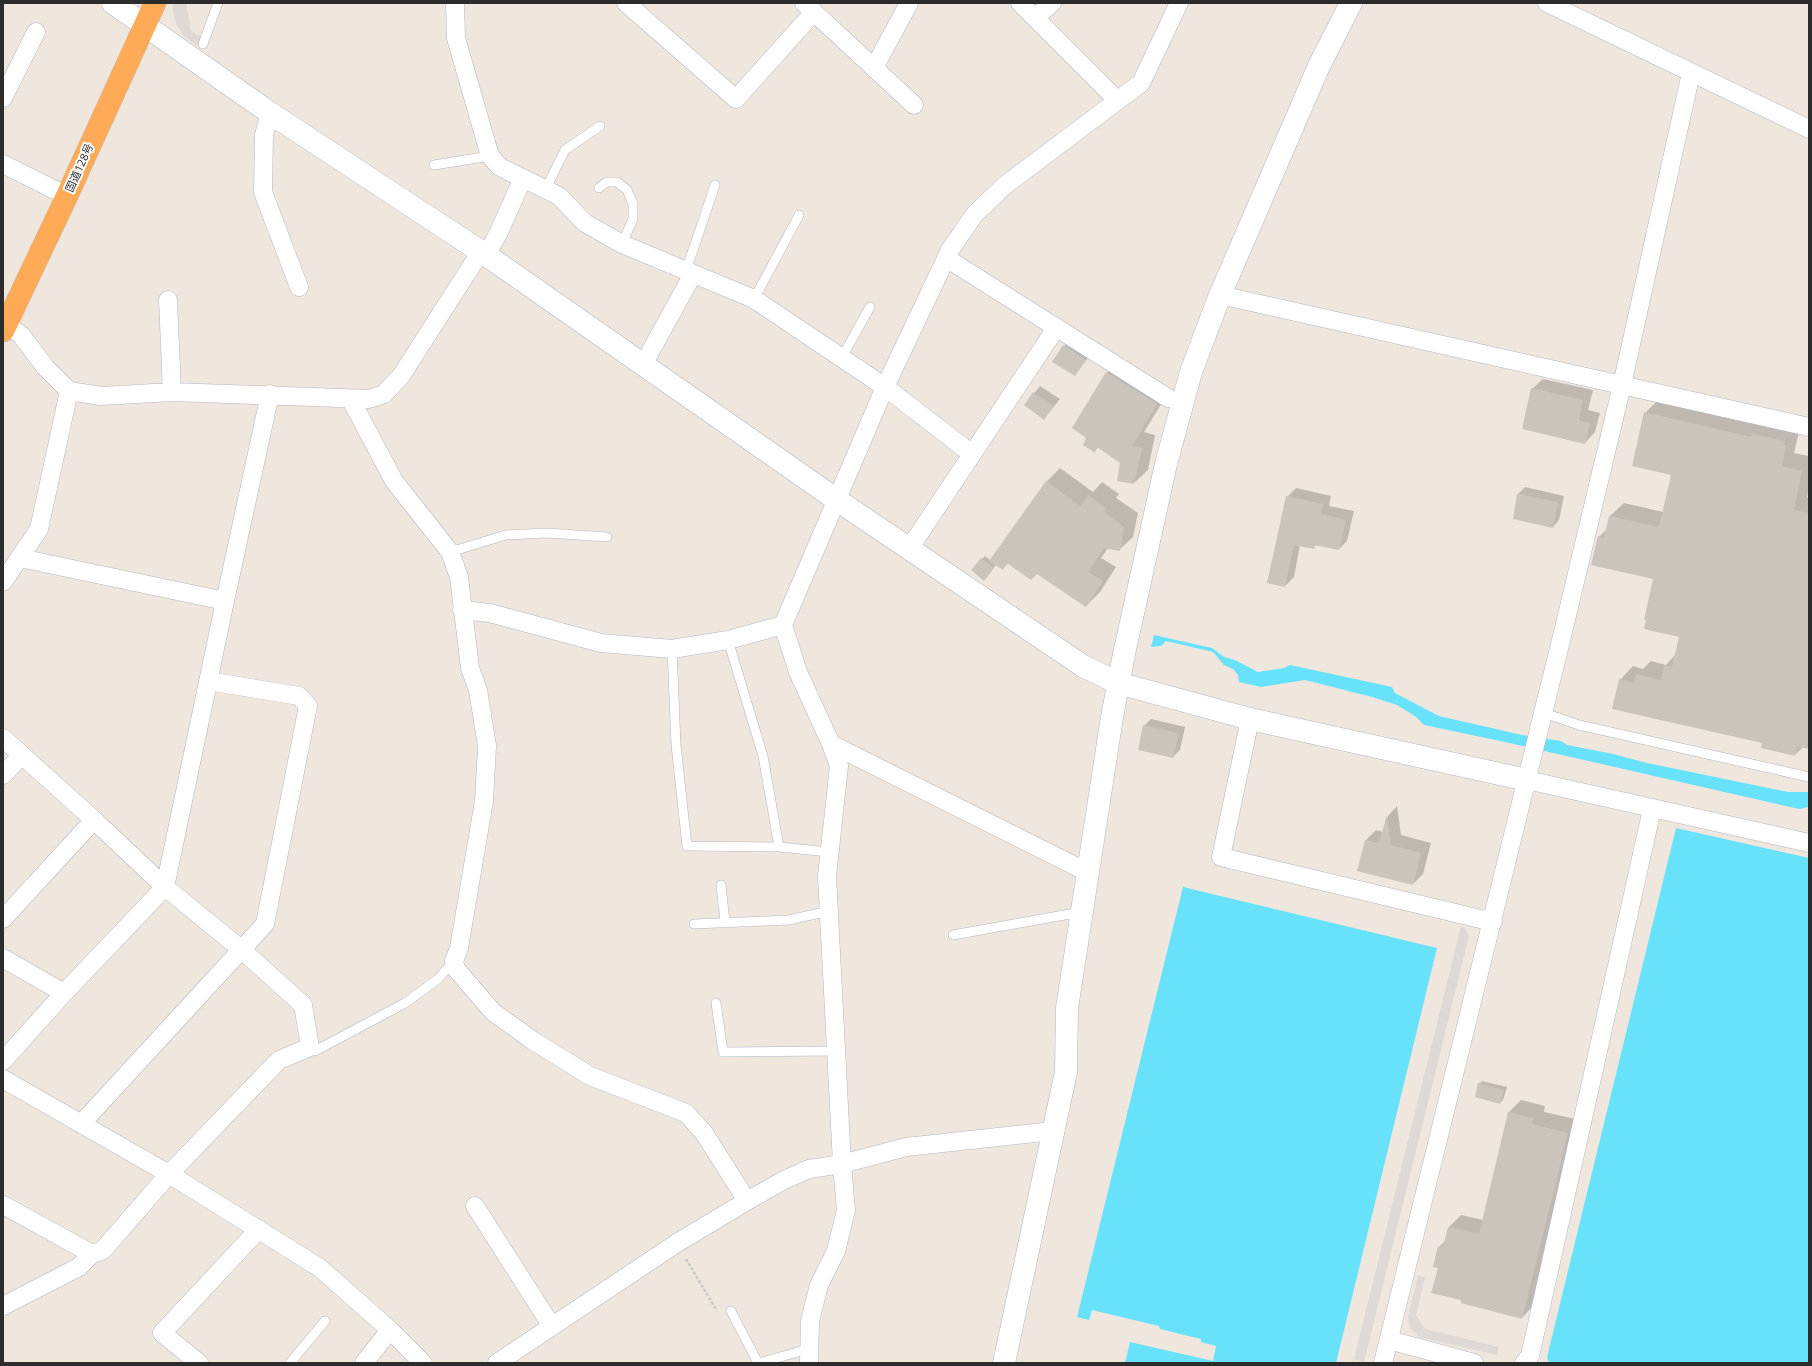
<!DOCTYPE html>
<meta charset="utf-8">
<style>
body{margin:0}
#map{position:relative;width:1812px;height:1366px;overflow:hidden;background:#efe6de;font-family:"Noto Sans",sans-serif}
canvas{display:block}
.frame{position:absolute;inset:0;border:4px solid #2c2c2c;pointer-events:none}
</style>
<div id="map">
<canvas width="1812" height="1366"></canvas>
<div class="frame"></div>
</div>
<script>
const g = document.querySelector('canvas').getContext('2d');
g.lineJoin = 'round';
function fillPath(path, color) {
  g.fillStyle = color;
  g.fill(path, 'evenodd');
}
function poly(rows) {
  const path = new Path2D();
  for (const r of rows) {
    path.moveTo(r[0], r[1]);
    for (let i = 2; i < r.length; i += 2) path.lineTo(r[i], r[i + 1]);
  }
  return path;
}
function trace(path, color, width, dash) {
  g.strokeStyle = color;
  g.lineWidth = width;
  g.lineCap = dash ? 'butt' : 'round';
  g.setLineDash(dash || []);
  g.stroke(path);
}
function drawText(font, color, halo, rows, align = 'center') {
  g.font = font + ' "Noto Sans","Noto Sans JP",sans-serif';
  g.lineWidth = 4;
  g.setLineDash([]);
  g.textBaseline = 'middle';
  g.strokeStyle = halo;
  g.fillStyle = color;
  for (const [text, x, y, turn = 0] of rows) {
    g.save();
    g.translate(x, y);
    g.rotate((+turn || 0) * Math.PI / 180);
    g.textAlign = isNaN(turn) ? turn : align;
    if (halo) g.strokeText(text, 0, 0);
    g.fillText(text, 0, 0);
    g.restore();
  }
}
fillPath(poly([
 [173,3,186,3,191,31,207,40,203,50,185,37,176,24,173,13],
 [1461,926,1465,928,1469,936,1364,1362,1354,1359],
 [1418,1275,1425,1277,1416,1315,1425,1329,1499,1347,1497,1355,1419,1337,1410,1328,1408,1317]
]), '#dfd9d5');
fillPath(poly([
 [1154,635,1212,648,1224,657,1235,660,1258,672,1284,668,1290,665,1392,687,1395,693,1439,716,1522,735,1561,741,1567,745,1613,754,1647,763,1788,792,1809,792,1809,807,1799,809,1505,742,1424,725,1416,717,1397,705,1372,697,1305,680,1261,687,1239,682,1238,675,1233,669,1224,665,1213,652,1166,641,1161,646,1151,647],
 [1676,828,1809,858,1809,1363,1549,1363,1547,1357],
 [1183,887,1437,948,1336,1363,1125,1363,1130,1342,1213,1361,1216,1346,1201,1342,1201,1339,1160,1329,1159,1326,1092,1310,1089,1320,1077,1317]
]), '#68e2fa');
fillPath(poly([
 [1071,339,1092,353,1074,375,1064,346],
 [1120,359,1170,390,1144,432,1155,435,1148,470,1134,483,1121,463,1099,447,1094,451,1107,373],
 [1543,379,1593,390,1588,410,1600,413,1595,432,1585,443,1532,389],
 [1040,386,1060,399,1044,419,1025,405],
 [1658,400,1799,432,1794,453,1809,456,1809,486,1807,497,1809,498,1809,748,1803,747,1795,755,1620,680,1633,666,1643,669,1651,661,1666,665,1676,654,1680,636,1654,578,1599,537,1608,528,1610,516,1624,503,1663,512,1672,474,1645,413],
 [1060,468,1093,492,1102,482,1119,494,1116,498,1138,513,1133,537,1119,550,1108,548,1101,558,1116,567,1100,592,1086,606,1037,573,1008,563,1003,569,996,565,987,576,982,559,985,556,991,561,1046,482],
 [1525,487,1564,496,1559,520,1553,527,1514,518,1518,494],
 [1296,488,1331,496,1329,506,1354,511,1347,541,1339,549,1317,544,1313,548,1300,545,1294,577,1285,586,1287,497],
 [1151,719,1185,727,1180,750,1173,757,1144,726],
 [1397,806,1401,835,1431,843,1423,874,1413,884,1366,840,1376,830,1383,832,1388,816],
 [1482,1081,1507,1087,1503,1100,1500,1103,1479,1084],
 [1521,1100,1545,1106,1544,1112,1580,1120,1534,1305,1522,1318,1462,1300,1439,1268,1439,1247,1446,1240,1449,1227,1461,1215,1483,1220,1509,1112]
]), '#0003');
fillPath(poly([
 [1063,345,1086,360,1075,376,1052,362],
 [1106,372,1157,404,1132,446,1142,448,1134,484,1117,481,1120,463,1097,447,1095,453,1083,445,1086,438,1072,428],
 [1531,388,1583,400,1579,420,1590,423,1585,444,1522,429],
 [1033,392,1054,406,1044,420,1024,405],
 [1644,412,1751,437,1752,434,1785,441,1784,445,1786,446,1782,466,1802,471,1794,510,1809,513,1809,749,1797,746,1795,756,1761,748,1762,743,1612,709,1619,679,1634,683,1636,674,1661,680,1664,665,1672,667,1679,637,1644,629,1646,620,1644,620,1653,579,1591,565,1598,536,1604,538,1609,516,1659,527,1671,475,1632,466],
 [1046,481,1080,506,1088,495,1106,508,1104,512,1124,527,1120,551,1104,548,1088,572,1103,581,1086,607,1037,574,1031,580,1007,563,1003,570,989,561],
 [1517,494,1558,502,1553,528,1513,519],
 [1286,496,1323,504,1321,514,1346,520,1339,550,1315,545,1314,549,1294,545,1285,587,1267,583],
 [981,558,994,568,984,581,971,570],
 [1143,725,1179,733,1173,758,1138,750],
 [1387,815,1391,845,1421,853,1413,885,1357,871,1365,840,1379,843],
 [1478,1083,1504,1090,1500,1104,1475,1097],
 [1508,1112,1533,1118,1532,1124,1568,1133,1522,1319,1461,1303,1461,1300,1431,1293,1438,1268,1433,1267,1438,1246,1443,1247,1448,1227,1479,1234]
]), '#cac4bc');
const service = poly([
 [203,44,218,3],
 [434,165,490,156],
 [599,188,607,182,617,182,627,190,633,204,633,219,622,244],
 [545,190,565,150,600,126],
 [686,271,715,185],
 [754,299,799,215],
 [842,357,870,307],
 [450,552,506,535,547,533,607,537],
 [728,640,763,756,779,847],
 [672,649,676,745,687,846,779,847,829,852],
 [1544,713,1579,725,1809,777],
 [721,885,725,922],
 [694,924,789,920,829,911],
 [953,935,1081,912],
 [716,1003,723,1052,837,1051],
 [310,1047,315,1051,405,1003,438,979,454,961],
 [731,1311,758,1363],
 [290,1363,325,1321],
 [758,1363,809,1349]
]);
const minor = poly([
 [455,3,456,38,490,156,500,167,559,196,585,223,622,244,754,299,885,387,972,454],
 [626,3,736,99,814,12],
 [804,3,914,105],
 [1020,3,1117,100],
 [1547,3,1809,129],
 [1036,17,1052,3],
 [874,68,909,3],
 [3,98,36,32],
 [270,113,264,135,263,192,299,287],
 [3,164,67,196],
 [486,255,498,234,523,178],
 [946,258,1168,398],
 [1220,295,1809,427],
 [168,300,172,392],
 [3,321,21,335,46,368,69,391,101,396,172,392,369,399,384,394,401,376,481,251],
 [643,365,693,274],
 [351,400,394,481,450,552,459,577,470,668,478,690,487,746,484,801,459,948,454,961,456,969,493,1012,532,1040,590,1076,686,1113,704,1133,747,1201],
 [909,549,1056,328],
 [20,558,225,601],
 [3,582,39,529,69,391],
 [462,610,490,613,601,643,672,649,728,640,783,625],
 [1250,719,1221,857,1493,922],
 [3,738,94,820,165,887,242,950,303,1005,310,1047,279,1060,169,1174,103,1250,92,1254,3,1205],
 [831,744,1087,872],
 [3,775,22,755],
 [1527,780,1809,843],
 [3,919,94,820],
 [3,958,64,993],
 [3,1061,64,993,165,887,225,601,270,394],
 [3,1079,169,1174,320,1268,390,1330,423,1363],
 [81,1124,265,924,308,706,299,696,208,681],
 [475,1206,551,1325],
 [3,1306,79,1267,92,1254],
 [1389,1340,1474,1363],
 [199,1363,162,1333,259,1229],
 [364,1363,390,1330],
 [497,1363,677,1243,747,1201,784,1180,809,1169,842,1164,906,1147,1053,1131],
 [809,1363,810,1321,819,1285,836,1251,846,1210,842,1164,827,876,839,766,831,744,798,672,783,625,885,387,950,250,974,215,1004,186,1141,83,1179,3],
 [1383,1363,1564,628,1622,385,1691,73],
 [1524,1363,1530,1356,1652,809]
]);
const tertiary = poly([
 [113,3,270,113,486,255,837,500,1083,666,1118,683,1250,719,1527,780],
 [1004,1363,1066,1072,1067,1008,1112,717,1124,654,1166,464,1191,372,1220,295,1319,66,1351,3]
]);
const trunk = poly([
 [3,331,67,196,155,3]
]);
trace(service, '#b1b6c1', 10);
trace(minor, '#b1b6c1', 19);
trace(tertiary, '#b1b6c1', 23);
trace(trunk, '#c8c8c8', 23);
trace(poly([
 [686,1259,717,1311]
]), '#c8c8c8', 2.5, [3, 2]);
trace(service, '#fff', 9);
trace(minor, '#fff', 18);
trace(tertiary, '#fff', 22);
trace(trunk, '#feaa56', 22);
drawText('11px', '#2c2c2c', '#fff', [
 ["国道128号",80,168,-66]
]);
</script>
